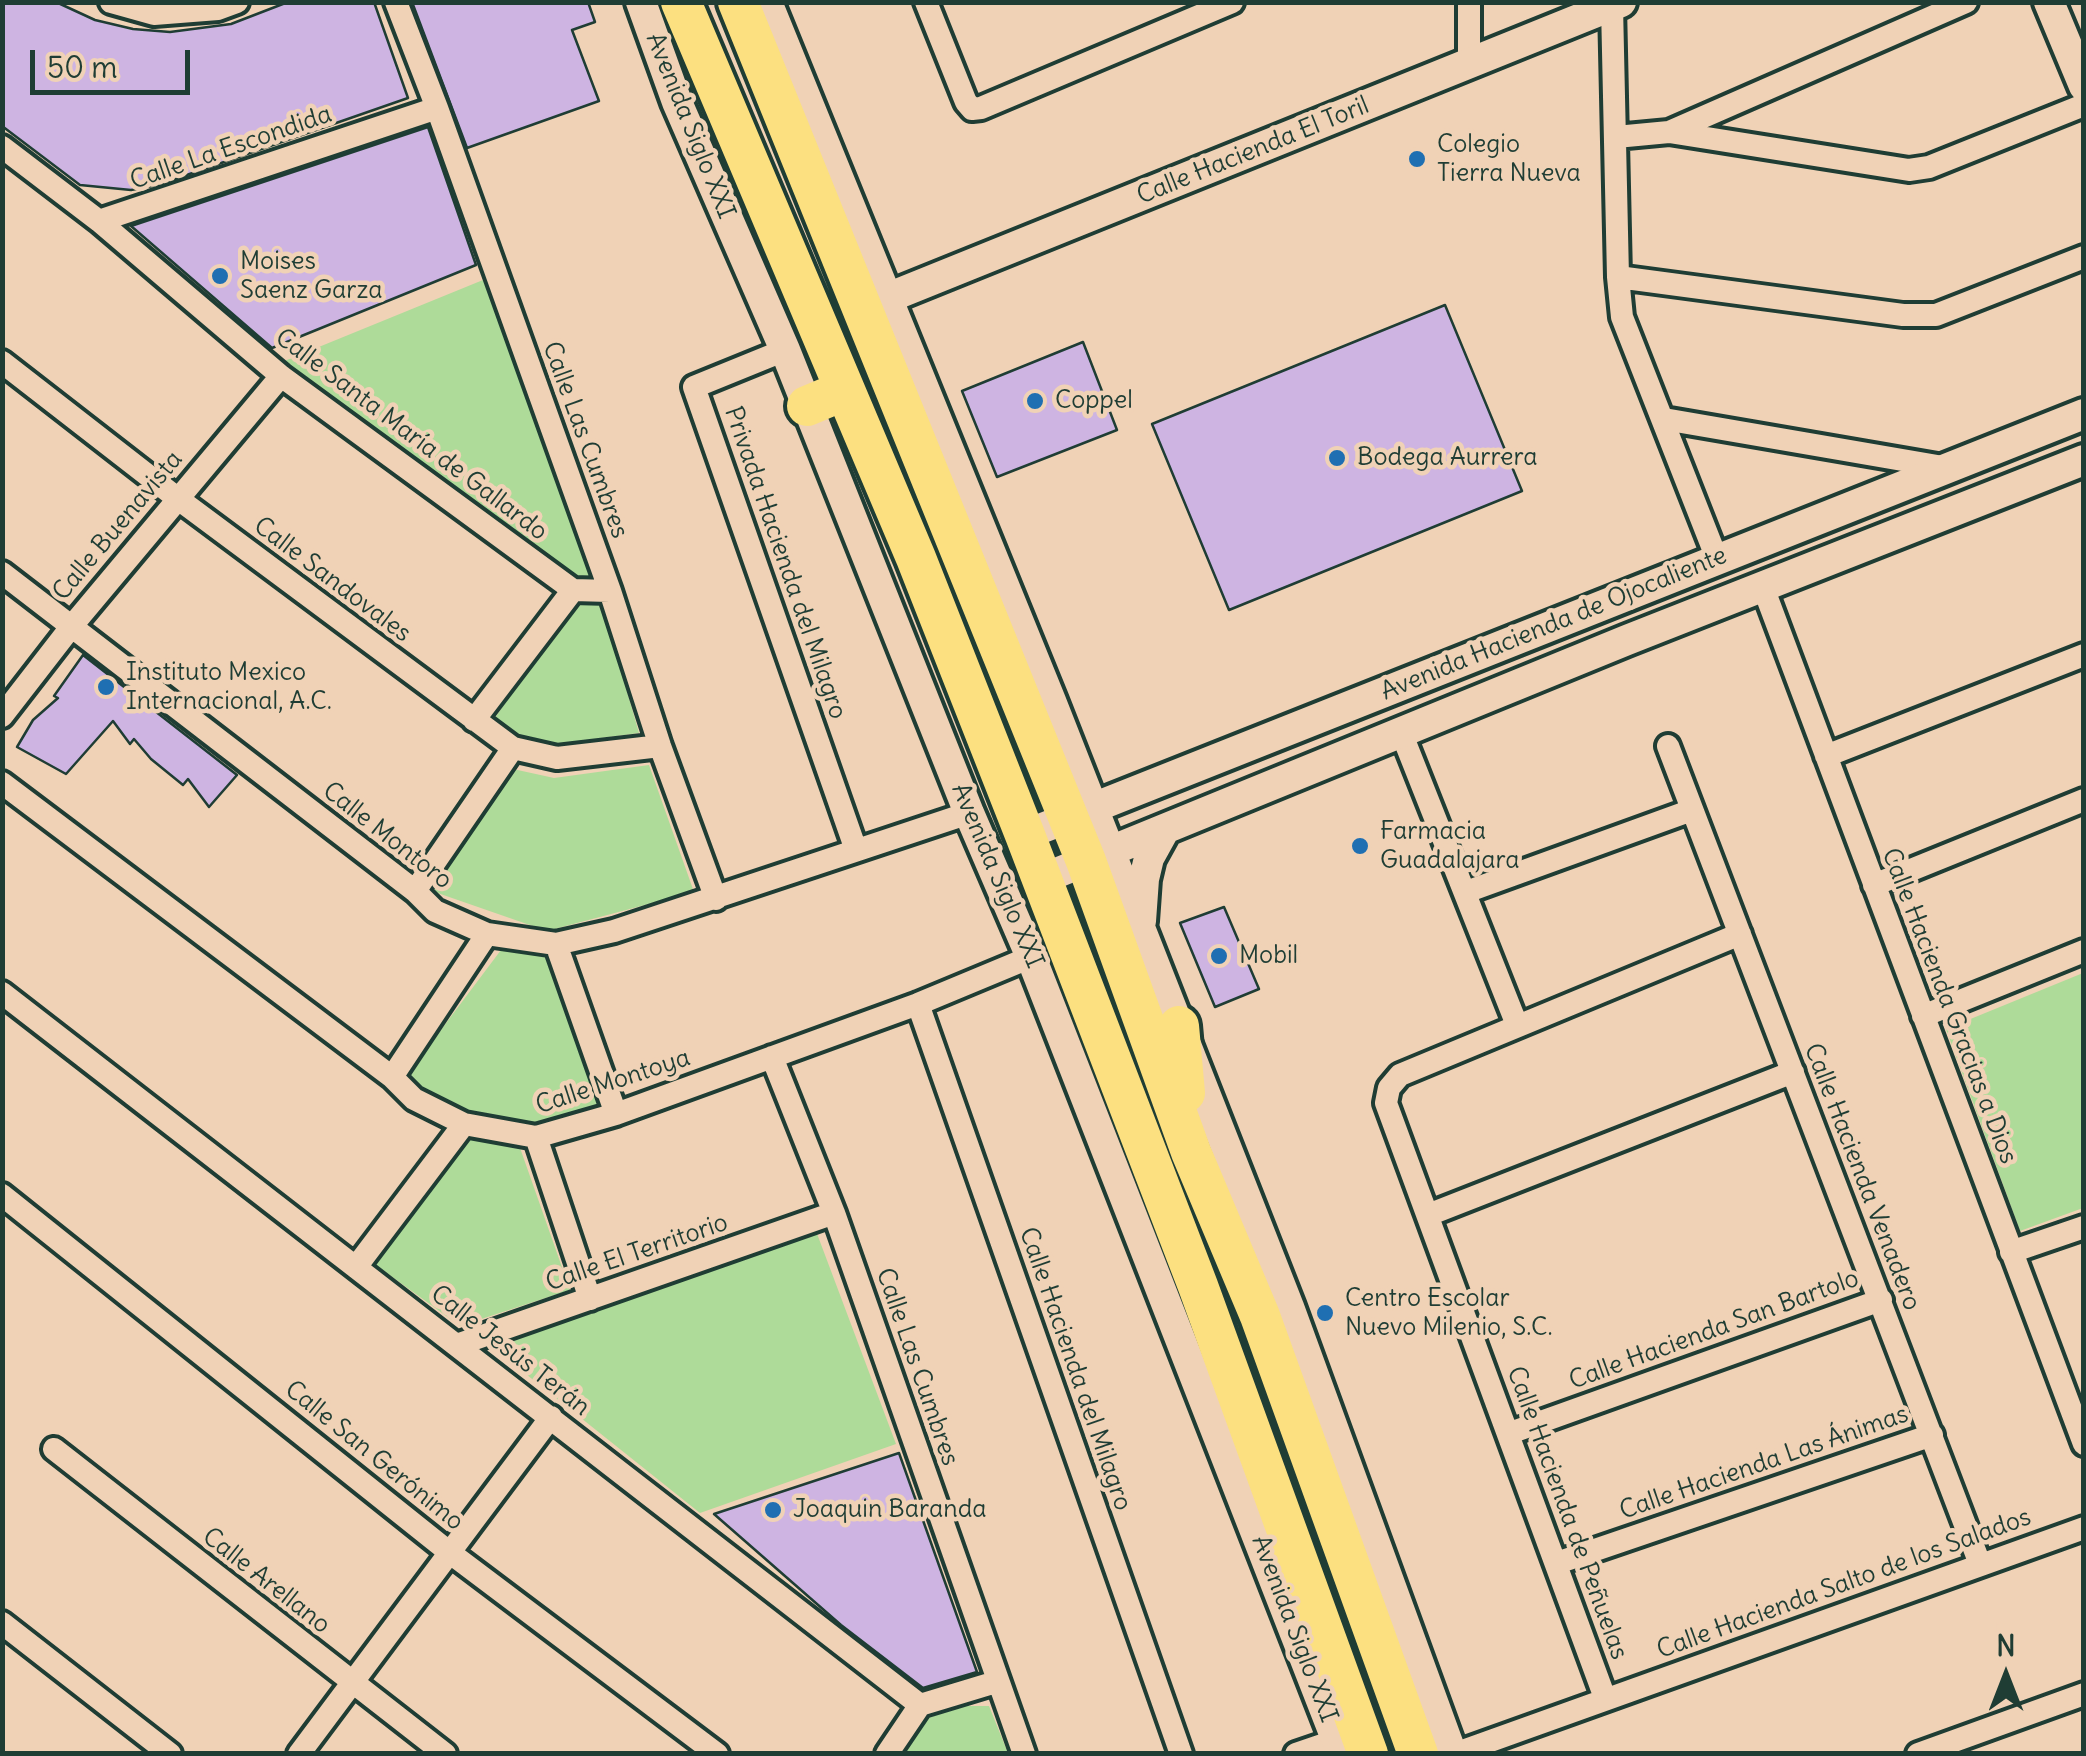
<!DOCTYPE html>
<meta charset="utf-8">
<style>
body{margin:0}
#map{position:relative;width:2086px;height:1756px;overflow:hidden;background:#f0d2b6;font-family:Delius,sans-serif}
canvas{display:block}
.frame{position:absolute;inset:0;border:5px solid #1f3d34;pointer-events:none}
.north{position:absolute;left:1956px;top:1626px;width:100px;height:100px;-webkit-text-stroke:8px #f0d2b6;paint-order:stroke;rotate:0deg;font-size:28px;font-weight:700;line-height:40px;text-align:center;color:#1f3d34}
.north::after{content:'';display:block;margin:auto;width:35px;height:45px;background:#1f3d34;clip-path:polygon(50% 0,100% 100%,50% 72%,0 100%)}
.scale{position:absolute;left:30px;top:50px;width:160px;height:45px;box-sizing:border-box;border:5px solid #1f3d34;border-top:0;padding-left:12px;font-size:30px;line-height:35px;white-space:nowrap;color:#1f3d34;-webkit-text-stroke:8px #f0d2b6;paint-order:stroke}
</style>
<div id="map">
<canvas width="2086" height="1756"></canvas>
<div class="frame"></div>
<div class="north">N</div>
<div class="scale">50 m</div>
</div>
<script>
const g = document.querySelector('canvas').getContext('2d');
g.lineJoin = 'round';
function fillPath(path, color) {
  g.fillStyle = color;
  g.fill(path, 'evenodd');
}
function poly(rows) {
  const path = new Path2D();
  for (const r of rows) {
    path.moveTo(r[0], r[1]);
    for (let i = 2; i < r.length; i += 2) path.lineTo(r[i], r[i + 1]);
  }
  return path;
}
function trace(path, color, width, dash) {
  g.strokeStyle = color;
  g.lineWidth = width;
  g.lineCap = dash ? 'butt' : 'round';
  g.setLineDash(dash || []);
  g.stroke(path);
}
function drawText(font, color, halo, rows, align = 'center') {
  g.font = font + ' Delius,sans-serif';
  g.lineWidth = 9;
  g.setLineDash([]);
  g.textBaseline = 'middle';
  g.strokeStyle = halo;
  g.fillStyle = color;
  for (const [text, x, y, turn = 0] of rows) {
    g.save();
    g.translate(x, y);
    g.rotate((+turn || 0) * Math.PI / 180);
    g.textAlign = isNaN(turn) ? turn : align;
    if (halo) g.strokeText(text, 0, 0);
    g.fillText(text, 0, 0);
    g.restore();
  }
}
fillPath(poly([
 [483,280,599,579,576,578,282,362],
 [578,599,602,604,639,733,558,744,519,736,494,719],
 [649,765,694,892,547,931,429,890,513,769,554,778],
 [504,946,545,956,607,1110,543,1126,475,1115,423,1092,407,1075],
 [2083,973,2083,1208,2020,1231,1946,1029],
 [469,1136,519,1145,570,1290,460,1326,373,1263],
 [816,1231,896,1444,700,1513,492,1347],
 [925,1706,989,1706,1008,1753,896,1754]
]), '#aedb99');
const building = poly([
 [2,2,56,2,95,20,133,29,170,32,231,24,288,2,374,2,408,98,158,185,131,190,80,185,2,126,2,2],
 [412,2,588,2,595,22,572,30,599,101,467,148,412,2],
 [428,127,476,265,272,348,131,226,428,127],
 [1445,305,1522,491,1229,610,1152,424,1445,305],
 [1083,342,1117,430,997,477,962,391,1083,342],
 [83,655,237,775,209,807,188,779,183,785,151,759,134,739,130,744,113,721,66,774,17,747,33,720,58,698,54,696,83,655],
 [1224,907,1259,989,1215,1007,1180,923,1224,907],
 [899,1453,977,1672,923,1688,841,1625,714,1514,899,1453]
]);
fillPath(building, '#ceb4e2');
trace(building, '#1f3d34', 2.5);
const street = poly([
 [111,2,154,14,218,9,237,2],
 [396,2,437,108,610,591,660,746,716,899],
 [926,2,966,102,972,109,981,108,1232,2],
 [1469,2,1469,63],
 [1612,6,1618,277,1622,317,1717,559],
 [1669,132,1966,2],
 [1616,137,1669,132,1909,170,1929,167,2084,105],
 [2,147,99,221,281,376,573,590,610,591],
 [99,221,437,108],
 [1618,277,1903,315,1936,315,2084,257],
 [785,350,694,387,856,850],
 [2,362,177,498,513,748,557,758,660,746],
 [1664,419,1949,468],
 [2,573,415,891,435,911,487,934,556,944,614,931,969,813],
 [1763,587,2084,1444],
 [2,716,71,627,281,376],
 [474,720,573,590],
 [1401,732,1517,1025],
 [1668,746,1980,1564],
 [1826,756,2084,655],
 [2,783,392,1077,414,1099,464,1124,536,1137,616,1114,918,1004,1031,957],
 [1874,885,2084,800],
 [415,891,513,748],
 [1466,892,1692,810],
 [556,944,616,1114],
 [2,993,920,1705,996,1682],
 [918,1004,1181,1754],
 [1923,1016,2084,951],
 [772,1057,834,1213,1024,1754],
 [392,1077,487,934],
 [536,1137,590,1299],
 [2,1195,449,1552,717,1754],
 [1428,1215,1793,1072],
 [2011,1252,2084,1227],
 [356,1267,464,1124],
 [457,1345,834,1213],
 [1510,1433,1881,1300],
 [54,1449,445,1754],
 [1557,1563,1932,1435],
 [2,1623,170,1754],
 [1605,1698,1386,1103,1389,1088,1400,1075,1740,934],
 [299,1754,551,1417],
 [887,1754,920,1705],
 [1296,1754,1337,1740],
 [1454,1754,2084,1528],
 [1918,1754,2084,1694]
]);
const secondary = poly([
 [641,2,677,102,785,350,969,813,1031,957,1342,1754],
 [767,2,1051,701,1289,1307,1452,1754],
 [2049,2,2084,86],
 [885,299,1621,2],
 [1025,835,2084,414],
 [1042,879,1627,640,2084,460],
 [1141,921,1144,879,1149,858,1165,829]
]);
const highway = poly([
 [681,2,916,558,1025,835,1198,1286,1368,1754],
 [738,2,1086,861,1191,1152,1260,1316,1418,1754],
 [807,406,845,390],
 [1179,1026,1185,1093]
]);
trace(street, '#1f3d34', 30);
trace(secondary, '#1f3d34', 38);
trace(highway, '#1f3d34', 48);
trace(street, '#f0d2b6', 22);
trace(secondary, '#f0d2b6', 30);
trace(highway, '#fce080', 40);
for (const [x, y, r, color] of [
 [1417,159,10,"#1f6fb2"],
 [220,276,10,"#1f6fb2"],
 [1035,401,10,"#1f6fb2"],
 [1337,458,10,"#1f6fb2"],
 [106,687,10,"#1f6fb2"],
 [1360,846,10,"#1f6fb2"],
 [1219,956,10,"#1f6fb2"],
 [1325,1313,10,"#1f6fb2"],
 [773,1510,10,"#1f6fb2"]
]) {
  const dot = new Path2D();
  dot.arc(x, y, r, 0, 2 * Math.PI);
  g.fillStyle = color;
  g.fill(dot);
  trace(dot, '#f0d2b6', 4);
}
drawText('25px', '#1f3d34', '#f0d2b6', [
 ["Avenida Siglo XXI",690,126,68],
 ["Calle La Escondida",231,148,-19],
 ["Calle Hacienda El Toril",1253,151,-22],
 ["Calle Santa María de Gallardo",411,435,37],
 ["Calle Las Cumbres",585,440,70],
 ["Calle Buenavista",118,526,-50],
 ["Privada Hacienda del Milagro",785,563,71],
 ["Calle Sandovales",332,580,37],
 ["Avenida Hacienda de Ojocaliente",1554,624,-22],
 ["Calle Montoro",387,836,38],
 ["Avenida Siglo XXI",997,876,67],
 ["Calle Hacienda Gracias a Dios",1949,1006,69],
 ["Calle Montoya",613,1082,-18],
 ["Calle Hacienda Venadero",1862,1177,69],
 ["Calle El Territorio",637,1253,-19],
 ["Calle Hacienda San Bartolo",1714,1330,-20],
 ["Calle Jesús Terán",510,1351,38],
 ["Calle Las Cumbres",917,1367,71],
 ["Calle Hacienda del Milagro",1075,1369,71],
 ["Calle San Gerónimo",374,1456,39],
 ["Calle Hacienda Las Ánimas",1764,1463,-19],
 ["Calle Hacienda de Peñuelas",1567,1513,70],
 ["Calle Arellano",266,1581,38],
 ["Calle Hacienda Salto de los Salados",1844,1584,-20],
 ["Avenida Siglo XXI",1294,1629,69]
]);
drawText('25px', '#1f3d34', '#f0d2b6', [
 ["Colegio",1437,145],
 ["Tierra Nueva",1437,174],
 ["Moises",240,262],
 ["Saenz Garza",240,291],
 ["Coppel",1055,401],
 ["Bodega Aurrera",1357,458],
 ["Instituto Mexico",126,673],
 ["Internacional, A.C.",126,702],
 ["Farmacia",1380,832],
 ["Guadalajara",1380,861],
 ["Mobil",1239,956],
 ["Centro Escolar",1345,1299],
 ["Nuevo Milenio, S.C.",1345,1328],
 ["Joaquin Baranda",793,1510]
], 'left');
</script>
